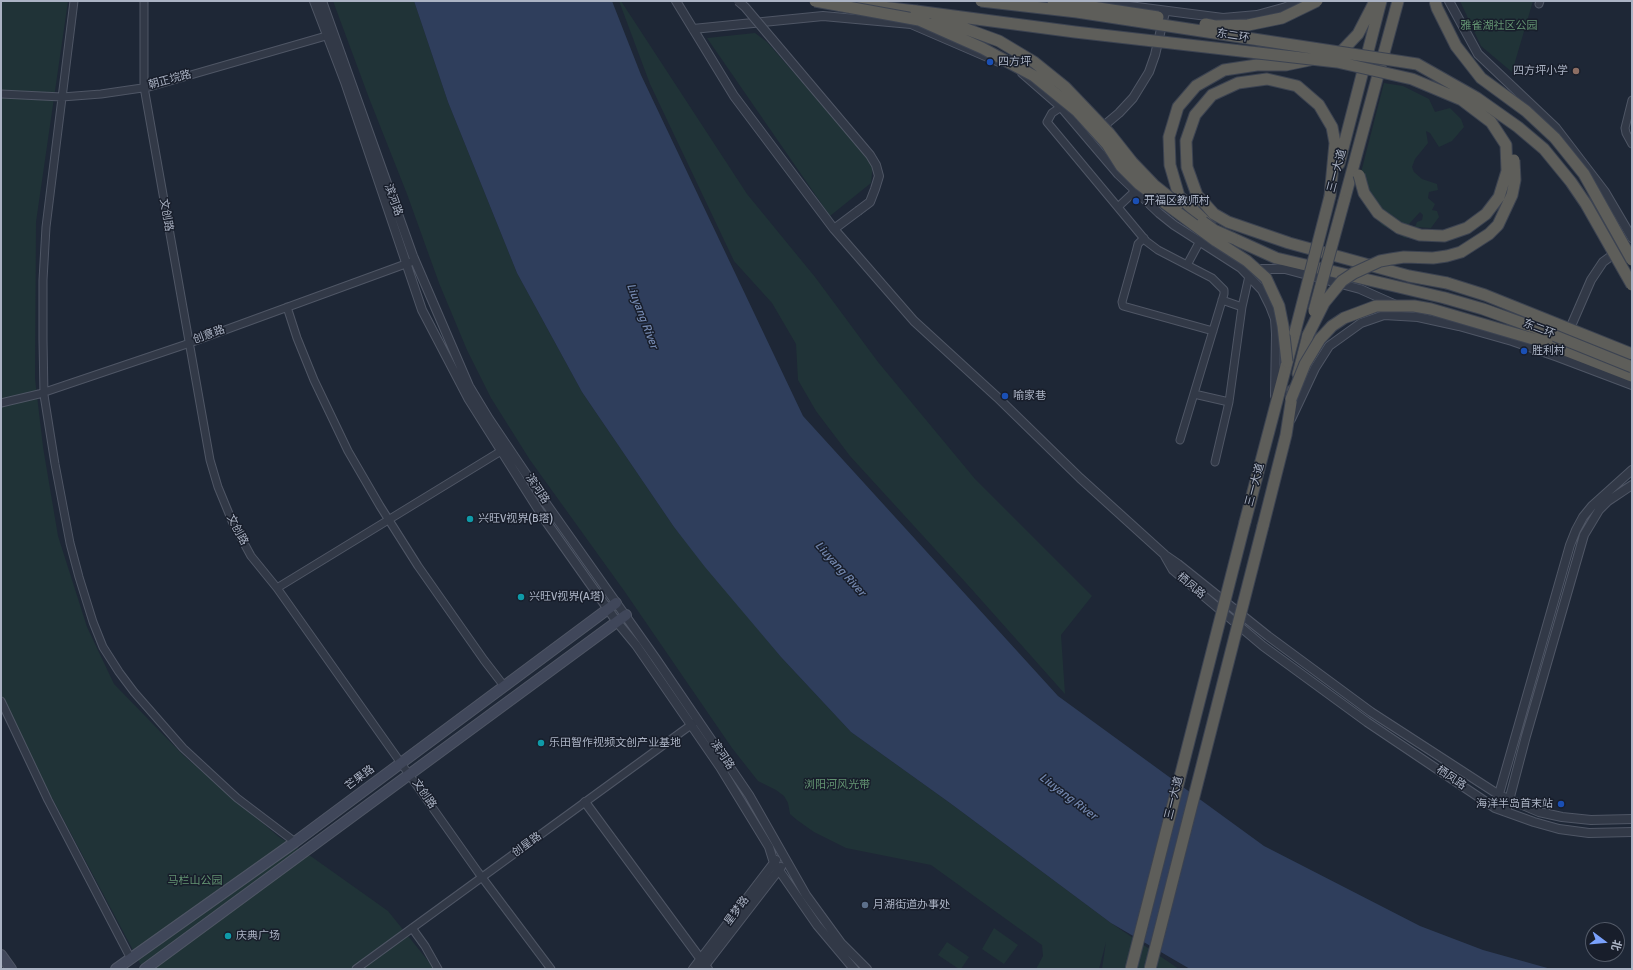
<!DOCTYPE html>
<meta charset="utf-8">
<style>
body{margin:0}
#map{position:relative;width:1633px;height:970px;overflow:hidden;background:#1e2736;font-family:Signika,"Noto Sans SC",sans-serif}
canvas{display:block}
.frame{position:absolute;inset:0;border:2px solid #abb3c4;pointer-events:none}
.north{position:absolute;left:1585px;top:922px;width:40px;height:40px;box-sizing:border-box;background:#181e2b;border:1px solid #535a68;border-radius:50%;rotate:106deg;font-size:11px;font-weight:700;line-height:16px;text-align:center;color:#abb3c4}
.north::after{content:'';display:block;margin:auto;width:14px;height:18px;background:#7aa1fb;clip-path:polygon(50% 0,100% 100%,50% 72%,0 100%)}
</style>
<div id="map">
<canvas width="1633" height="970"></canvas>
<div class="frame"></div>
<div class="north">北</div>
</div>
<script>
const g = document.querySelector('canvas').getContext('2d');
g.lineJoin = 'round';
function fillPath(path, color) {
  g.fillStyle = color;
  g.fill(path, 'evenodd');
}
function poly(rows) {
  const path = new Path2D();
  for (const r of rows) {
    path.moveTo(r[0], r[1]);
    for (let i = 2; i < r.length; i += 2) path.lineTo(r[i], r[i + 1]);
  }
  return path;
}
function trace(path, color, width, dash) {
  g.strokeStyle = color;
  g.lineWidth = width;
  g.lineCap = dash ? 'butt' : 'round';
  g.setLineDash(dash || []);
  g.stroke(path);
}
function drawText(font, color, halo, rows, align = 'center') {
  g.font = font + ' Signika,"Noto Sans SC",sans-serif';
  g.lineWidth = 3;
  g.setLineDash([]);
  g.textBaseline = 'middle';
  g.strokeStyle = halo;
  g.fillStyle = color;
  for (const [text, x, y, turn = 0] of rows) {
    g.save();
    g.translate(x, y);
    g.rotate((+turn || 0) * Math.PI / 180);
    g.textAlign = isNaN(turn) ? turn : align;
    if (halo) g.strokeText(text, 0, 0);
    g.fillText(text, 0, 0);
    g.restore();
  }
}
fillPath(poly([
 [1,1,68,1,36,222,35,379,43,447,58,536,87,627,114,684,183,755,279,837,312,857,388,911,429,962,433,969,143,969,50,794,1,698],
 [333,1,414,1,448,102,517,273,582,392,674,527,781,657,851,732,950,803,1111,923,1179,969,1102,969,1106,942,1099,969,1036,969,1043,956,1042,945,931,865,846,848,814,832,797,820,790,814,788,803,784,796,776,790,758,781,732,748,625,592,530,460,491,398,467,350,439,283,407,194,369,98],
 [619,1,621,1,747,194,815,277,878,362,975,479,1092,596,1061,635,1065,694,967,584,850,456,816,411,798,380,796,344,772,303,734,261,650,84],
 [1460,1,1533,1,1512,72,1481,46],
 [755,33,767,42,873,163,871,183,830,216,707,38],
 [1384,83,1403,86,1429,99,1435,112,1450,108,1461,119,1464,127,1452,141,1439,147,1430,133,1426,131,1428,143,1415,159,1412,167,1414,172,1422,179,1437,184,1438,190,1429,192,1428,198,1435,204,1432,210,1437,211,1439,217,1431,228,1415,227,1417,222,1422,220,1423,215,1420,212,1409,224,1406,224,1413,237,1405,238,1382,225,1366,208,1357,188],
 [994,928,1018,945,1004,964,982,949],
 [947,942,969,957,961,969,959,969,938,955]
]), '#203337');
fillPath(poly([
 [414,1,612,1,641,75,803,416,1058,696,1264,846,1420,926,1483,950,1551,969,1190,969,1111,923,950,803,851,732,781,657,705,567,674,527,582,392,517,273,448,102]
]), '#2f3e5c');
const minor = poly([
 [74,1,46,227,43,280,43,340,44,395,55,464,70,543,79,577,93,622,103,647,119,672,134,692,183,748,237,798,295,842],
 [144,1,144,87,210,460,218,487,232,521,251,556,277,588,478,872,551,969],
 [1539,4,1540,1],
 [1,94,62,97,101,94,149,87,333,34],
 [1632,100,1625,128,1626,133,1632,144],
 [1061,107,1052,113,1047,122,1146,241,1158,250,1212,278,1224,290,1224,294,1180,440],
 [1118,207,1135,191],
 [1144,238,1138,244,1136,252,1122,302,1123,306,1213,331],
 [1187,265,1200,241],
 [1222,300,1242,307],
 [287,307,297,338,314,380,348,451,380,506,418,566,484,660,504,686],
 [1194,394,1229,402],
 [1,403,39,394,184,345,411,262],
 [1215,462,1229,402,1242,307,1249,276],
 [277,588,506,448],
 [1,701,48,800,131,959],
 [412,928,425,946,438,969],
 [356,969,695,722]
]);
const tertiary = poly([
 [314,1,345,82,422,310,468,398,545,520,617,622,636,645,720,767,769,847,774,863,817,925,854,969],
 [322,1,413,256,469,386,489,419,545,502,656,659,749,795,806,895,841,943,867,969],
 [676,1,734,96,834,229,914,321,997,397,1080,478,1165,555,1178,564,1268,636,1371,712,1499,795,1539,812,1562,817,1591,820,1632,819],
 [1090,1,1223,18,1257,15,1286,7,1299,1],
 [1449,1,1478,54,1556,128,1605,192,1632,238],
 [693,29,823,16,911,24,999,62],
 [1022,73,1061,107,1118,174,1159,213,1174,225,1241,268,1262,290,1270,306,1275,319,1276,334,1275,396],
 [1100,129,1119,113,1133,98,1149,72,1155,55,1165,12],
 [834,229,858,211],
 [1254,269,1285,269,1360,289,1396,305],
 [1568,333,1591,280,1603,262,1618,251],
 [1291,419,1315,368,1329,346,1361,323,1384,315,1418,317,1459,326,1512,341,1558,357,1632,385],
 [1165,556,1173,570,1263,646,1367,722,1495,808,1534,822,1559,829,1589,833,1632,832],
 [585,802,708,969],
 [1495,808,1570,545,1576,530,1583,517,1592,506,1632,470],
 [1506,812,1526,736,1584,535,1599,510,1608,501,1632,485],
 [703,968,781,867],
 [693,969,776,860]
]);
const secondary = poly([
 [1,955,11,969],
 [116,969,295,842,616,603],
 [145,969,626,615]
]);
const trunk = poly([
 [856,4,916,11],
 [1334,55,1339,54,1358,34,1375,1],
 [1339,164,1381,1],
 [1330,196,1335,143,1332,127,1319,105,1297,86,1267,79,1238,83,1212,95,1195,115,1186,141,1187,167,1197,195,1214,214,1228,222,1289,243,1409,276,1447,283],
 [1344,201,1398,1],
 [1211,227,1179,196,1170,165,1169,137,1178,107,1196,86,1224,70,1257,65,1286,65,1310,60],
 [1232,238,1276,258,1445,298],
 [1547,343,1632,376],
 [1298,374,1308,335],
 [1245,522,1295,332],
 [1263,526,1286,435,1293,390]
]);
trace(minor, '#4f5665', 9);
trace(tertiary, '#4f5665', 10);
trace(secondary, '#4f5665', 12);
trace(trunk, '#3c4351', 13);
trace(minor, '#323947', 7);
trace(tertiary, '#323947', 8);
trace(secondary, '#40475a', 10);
trace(trunk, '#5e5e5a', 11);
const tertiaryBridge = poly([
 [738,1,745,7,870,155,876,165,879,176,875,189,870,202,858,211]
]);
const trunkBridge = poly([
 [815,1,919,20,982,48,1034,76,1077,111,1107,144,1121,166,1139,184,1216,241,1247,261,1266,278,1279,306,1283,326,1287,362],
 [981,1,1077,12,1417,64,1477,98,1518,127,1544,149,1571,182,1586,204,1632,285],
 [1053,1,1158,17],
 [1435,1,1437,8,1456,46,1481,78,1526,111,1555,138,1584,174,1632,260],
 [916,11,1075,32,1337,62,1412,79,1462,100,1491,122,1506,145,1507,171,1499,197,1486,214,1467,228,1444,236,1420,235,1399,228,1378,213,1364,193,1359,175],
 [936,18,999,41,1034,62,1065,87,1109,133,1132,162,1154,185,1178,204],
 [1205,24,1215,26,1248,25,1282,18,1317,1],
 [1203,222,1214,230,1232,238],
 [1447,283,1485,295,1632,354],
 [1445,298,1483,309,1533,327,1632,367],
 [1314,311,1344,201],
 [1295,332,1330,196],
 [1308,335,1324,303,1342,281,1354,273,1380,261,1391,259,1404,257,1433,258,1447,256,1461,252,1489,234,1498,225,1512,195,1515,180,1514,160],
 [1291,399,1305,364,1320,339,1332,326,1344,318,1376,306,1414,306,1431,309,1547,343],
 [1131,969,1245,522],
 [1150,969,1263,526]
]);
trace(tertiaryBridge, '#4f5665', 10, []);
trace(trunkBridge, '#3c4351', 13, []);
trace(tertiaryBridge, '#323947', 8);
trace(trunkBridge, '#5e5e5a', 11);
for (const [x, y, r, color] of [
 [990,62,4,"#1a4fb4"],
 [1576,71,4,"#8d6e63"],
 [1136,201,4,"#1a4fb4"],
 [1524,351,4,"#1a4fb4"],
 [1005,396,4,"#1a4fb4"],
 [470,519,4,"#0f9aa8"],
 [521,597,4,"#0f9aa8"],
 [541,743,4,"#0f9aa8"],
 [1561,804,4,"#1a4fb4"],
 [865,905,4,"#5c6f8a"],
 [228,936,4,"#0f9aa8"]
]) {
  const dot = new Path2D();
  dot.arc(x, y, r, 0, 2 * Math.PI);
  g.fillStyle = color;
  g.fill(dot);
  trace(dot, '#181e2b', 1.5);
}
drawText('11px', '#639472', '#181e2b', [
 ["雅雀湖社区公园",1499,26],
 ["浏阳河风光带",837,785],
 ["马栏山公园",195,881]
]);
drawText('11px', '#abb3c4', '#181e2b', [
 ["东二环",1233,36,9],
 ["朝正垸路",170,80,-15],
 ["三一大道",1337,171,-75],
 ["滨河路",393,200,70],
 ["文创路",166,215,80],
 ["东二环",1539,329,21],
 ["创意路",209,335,-20],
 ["三一大道",1255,485,-75],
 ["滨河路",537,489,56],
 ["文创路",237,530,62],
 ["栖凤路",1191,586,40],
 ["滨河路",722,755,56],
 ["芒果路",360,778,-37],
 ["栖凤路",1451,778,34],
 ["文创路",424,794,55],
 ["三一大道",1174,798,-76],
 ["创星路",527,845,-36],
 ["星梦路",737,911,-53]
]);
drawText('11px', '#abb3c4', '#181e2b', [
 ["四方坪",998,62],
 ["四方坪小学",1568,71,"right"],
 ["开福区教师村",1144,201],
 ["胜利村",1532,351],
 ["喻家巷",1013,396],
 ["兴旺V视界(B塔)",478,519],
 ["兴旺V视界(A塔)",529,597],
 ["乐田智作视频文创产业基地",549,743],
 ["海洋半岛首末站",1553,804,"right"],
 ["月湖街道办事处",873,905],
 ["庆典广场",236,936]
], 'left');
drawText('italic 12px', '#7387ae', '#181e2b', [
 ["Liuyang River",642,316,69],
 ["Liuyang River",840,569,48],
 ["Liuyang River",1068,797,37]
]);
</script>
